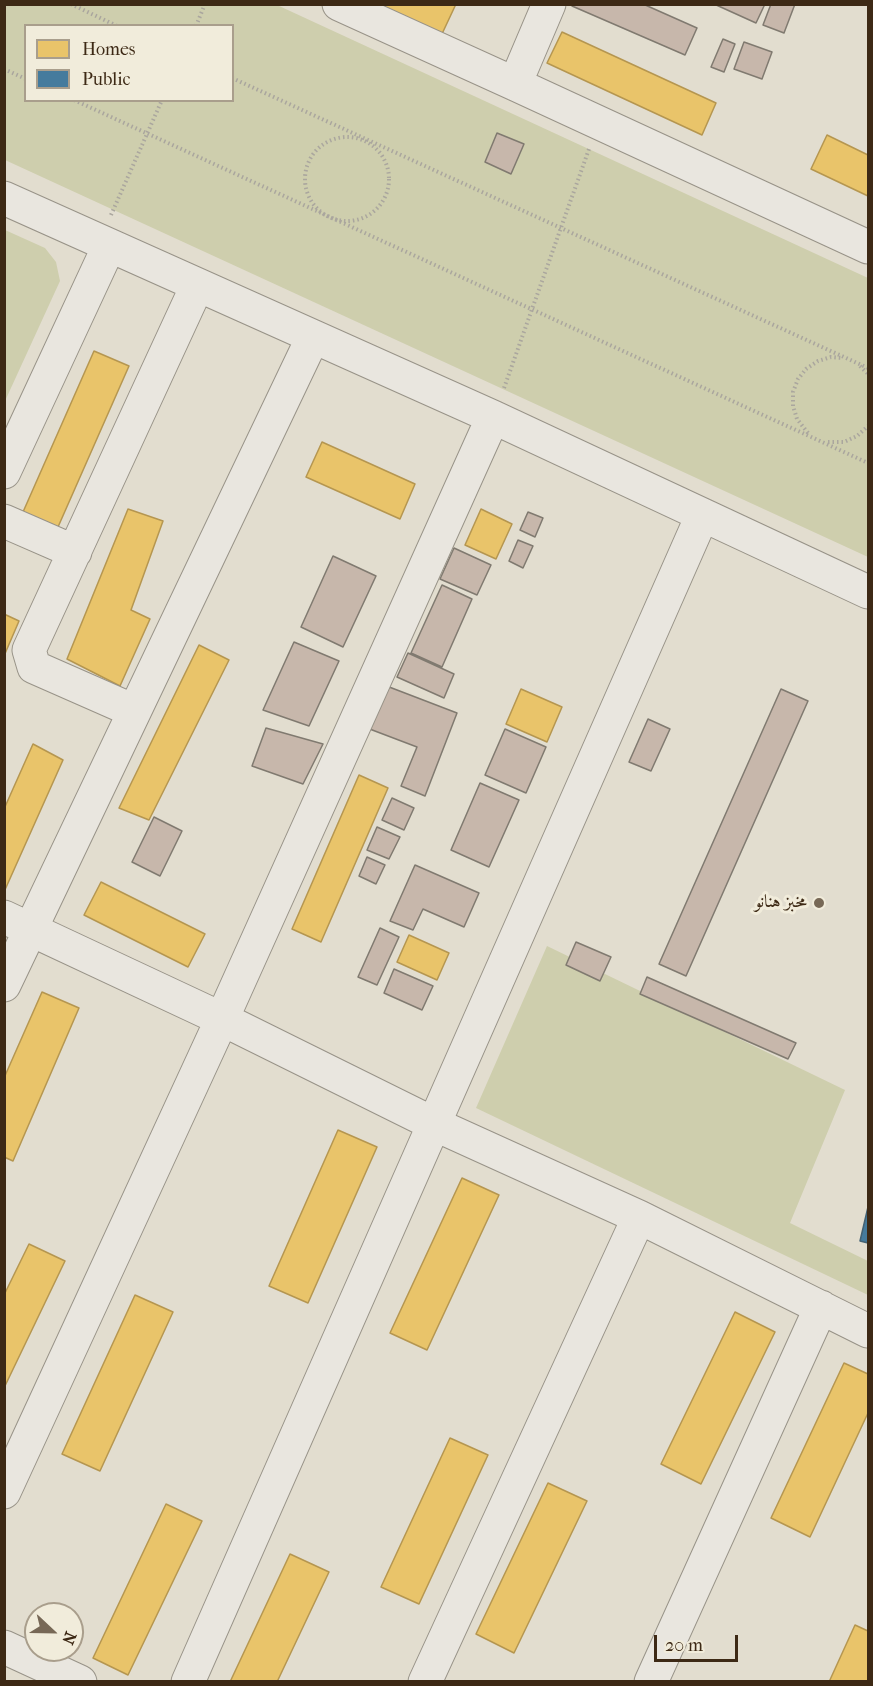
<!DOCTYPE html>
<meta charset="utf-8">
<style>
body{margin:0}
#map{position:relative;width:873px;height:1686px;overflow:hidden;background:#e2ddcf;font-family:"IM FELL French Canon",serif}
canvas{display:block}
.frame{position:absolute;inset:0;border:6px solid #3d2915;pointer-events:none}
.legend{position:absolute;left:24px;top:24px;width:210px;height:78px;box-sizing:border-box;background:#f1ecdb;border:2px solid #a99e8c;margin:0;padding:8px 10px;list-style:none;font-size:18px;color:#3d2915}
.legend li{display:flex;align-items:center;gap:12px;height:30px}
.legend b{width:30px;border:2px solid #a99e8c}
.north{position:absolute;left:24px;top:1602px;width:60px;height:60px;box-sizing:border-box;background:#f1ecdb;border:2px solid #a99e8c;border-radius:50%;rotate:112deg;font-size:16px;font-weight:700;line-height:24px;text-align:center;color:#3d2915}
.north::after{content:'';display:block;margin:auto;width:21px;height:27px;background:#776856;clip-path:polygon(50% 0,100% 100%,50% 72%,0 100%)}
.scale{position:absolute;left:654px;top:1635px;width:84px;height:27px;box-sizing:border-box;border:3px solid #3d2915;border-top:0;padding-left:8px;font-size:18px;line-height:21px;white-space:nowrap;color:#3d2915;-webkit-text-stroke:4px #f1ecdb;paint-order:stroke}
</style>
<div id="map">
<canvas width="873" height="1686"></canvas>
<div class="frame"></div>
<ul class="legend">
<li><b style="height:16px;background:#e9c46a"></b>Homes</li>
<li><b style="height:16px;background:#457b9d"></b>Public</li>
</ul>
<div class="north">N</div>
<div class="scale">20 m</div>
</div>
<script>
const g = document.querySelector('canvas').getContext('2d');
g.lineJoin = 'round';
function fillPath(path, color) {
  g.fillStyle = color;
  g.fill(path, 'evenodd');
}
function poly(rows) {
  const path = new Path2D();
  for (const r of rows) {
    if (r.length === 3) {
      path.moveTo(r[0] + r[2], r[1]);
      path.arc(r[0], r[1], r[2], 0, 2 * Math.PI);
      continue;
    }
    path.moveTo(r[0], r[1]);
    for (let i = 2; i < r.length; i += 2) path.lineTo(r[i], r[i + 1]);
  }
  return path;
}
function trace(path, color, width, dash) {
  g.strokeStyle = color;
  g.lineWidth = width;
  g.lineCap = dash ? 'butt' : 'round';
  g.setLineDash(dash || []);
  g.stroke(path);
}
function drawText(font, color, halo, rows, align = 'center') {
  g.font = font + ' "IM FELL French Canon",Amiri,serif';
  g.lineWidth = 6;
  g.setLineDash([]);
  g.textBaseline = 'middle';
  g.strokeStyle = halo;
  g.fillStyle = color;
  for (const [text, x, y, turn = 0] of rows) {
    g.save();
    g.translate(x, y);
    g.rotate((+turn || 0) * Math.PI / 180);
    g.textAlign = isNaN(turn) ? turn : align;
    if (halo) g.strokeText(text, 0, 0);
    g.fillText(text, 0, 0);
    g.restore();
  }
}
fillPath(poly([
 [5,5,277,5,868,278,868,557,5,160],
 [26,26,232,26,232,100,26,100],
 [5,230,45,248,56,262,60,281,5,401],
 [547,946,845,1090,790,1223,868,1261,868,1295,476,1108]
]), '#cecead');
const homes = poly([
 [375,4,456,4,441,36,375,4],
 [562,32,716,103,702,135,547,63,562,32],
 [827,135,868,155,868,196,811,169,827,135],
 [94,351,129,366,58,527,23,512,94,351],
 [322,442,415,484,400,519,306,477,322,442],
 [128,509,163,521,131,610,150,619,120,686,67,659,128,509],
 [481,509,512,524,496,559,465,545,481,509],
 [4,614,19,621,4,656,4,614],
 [199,645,229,660,149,820,119,808,199,645],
 [521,689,562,707,547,742,506,724,521,689],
 [33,744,63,760,4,892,4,809,33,744],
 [359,775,388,788,321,942,292,929,359,775],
 [101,882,205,934,188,967,84,915,101,882],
 [409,935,449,953,437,980,397,962,409,935],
 [42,992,79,1008,13,1161,4,1157,4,1078,42,992],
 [338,1130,377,1147,308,1303,269,1286,338,1130],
 [462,1178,499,1195,427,1350,390,1333,462,1178],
 [29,1244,65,1261,4,1388,4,1295,29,1244],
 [135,1295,173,1312,100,1471,62,1454,135,1295],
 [735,1312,775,1332,701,1484,661,1464,735,1312],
 [844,1363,868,1374,868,1413,810,1537,771,1518,844,1363],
 [450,1438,488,1455,419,1604,381,1587,450,1438],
 [548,1483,587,1501,514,1653,476,1634,548,1483],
 [166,1504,202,1521,128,1675,93,1658,166,1504],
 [290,1554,329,1572,277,1682,230,1682,290,1554],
 [855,1625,868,1631,868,1682,829,1682,855,1625]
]);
fillPath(homes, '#e9c46a');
trace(homes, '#b59650', 1.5);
const public = poly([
 [868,1207,868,1243,860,1241,868,1207]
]);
fillPath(public, '#457b9d');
trace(public, '#436274', 1.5);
const building = poly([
 [573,4,643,4,697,28,685,55,572,6,573,4],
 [714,4,765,4,756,23,714,4],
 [771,4,795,4,784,33,763,25,771,4],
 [723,39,735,44,724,72,711,67,723,39],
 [744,42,772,52,762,79,734,69,744,42],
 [497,133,524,144,511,174,485,162,497,133],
 [528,512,543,518,535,537,520,530,528,512],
 [518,540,533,546,523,568,509,561,518,540],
 [454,548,491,565,477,595,440,579,454,548],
 [333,556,376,576,343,647,301,627,333,556],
 [442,585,472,599,442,667,411,653,442,585],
 [294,642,339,661,309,726,263,710,294,642],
 [408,653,454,674,444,698,397,677,408,653],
 [384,685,457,713,425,796,401,786,417,747,367,728,384,685],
 [781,689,808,701,686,976,659,964,781,689],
 [648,719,670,729,651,771,629,762,648,719],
 [266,728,323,744,303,784,252,766,266,728],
 [505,729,546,747,526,793,485,775,505,729],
 [480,783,519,800,489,867,451,850,480,783],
 [392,798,414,808,404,830,382,820,392,798],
 [154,817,182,831,160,876,132,862,154,817],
 [377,827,400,837,389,859,367,850,377,827],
 [367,857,385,865,376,884,359,876,367,857],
 [415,865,479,893,464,927,423,909,413,930,390,921,415,865],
 [380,928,399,937,377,985,358,977,380,928],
 [576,942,611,957,600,981,566,965,576,942],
 [394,969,433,986,422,1010,384,993,394,969],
 [647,977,796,1043,788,1059,640,994,647,977]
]);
fillPath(building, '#c7b7ab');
trace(building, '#807a70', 1.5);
const minor = poly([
 [339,4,515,84,868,247],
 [515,84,549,4],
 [4,198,493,417,868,592],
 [4,472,109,246],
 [4,521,75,552],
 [134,711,34,667,29,650,197,286],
 [4,917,222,1019,434,1124,639,1217,868,1331],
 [4,985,313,337],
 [4,1492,222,1019,493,417],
 [4,1647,80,1682],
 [188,1682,702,516],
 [425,1682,639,1217],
 [651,1682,821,1307]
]);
trace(minor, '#989388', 35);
trace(poly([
 [71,4,117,26],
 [196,26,205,4],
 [4,69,26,79],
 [232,78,868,368],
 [74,100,868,463],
 [347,179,42],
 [111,215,162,100],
 [860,366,868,374],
 [504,388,589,149],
 [808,433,797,419,793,406,793,392,798,379,806,369,818,361,831,357,843,358],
 [828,442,844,442,857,436,868,426]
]), '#aaa69e', 4, [1.5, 3]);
trace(minor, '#e9e6df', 33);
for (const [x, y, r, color] of [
 [819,903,6,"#776856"]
]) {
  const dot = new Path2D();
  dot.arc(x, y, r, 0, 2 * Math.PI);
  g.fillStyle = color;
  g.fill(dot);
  trace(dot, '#f1ecdb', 2);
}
drawText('18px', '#3d2915', '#f1ecdb', [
 ["مخبز هنانو",807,903]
], 'right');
</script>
